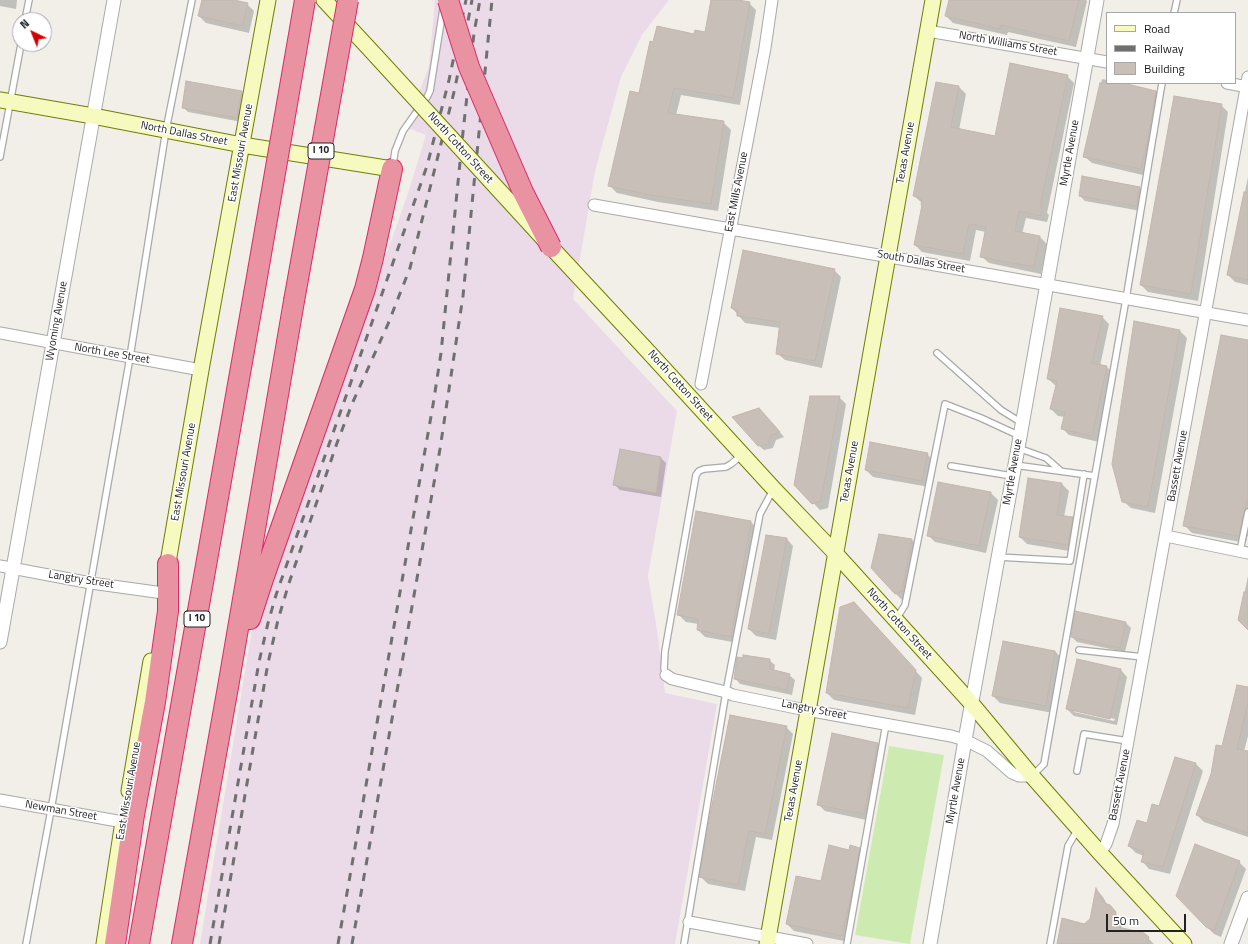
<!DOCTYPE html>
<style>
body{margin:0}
#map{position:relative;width:1248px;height:944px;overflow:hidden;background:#f2efe9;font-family:"Titillium Web",sans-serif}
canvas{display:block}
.legend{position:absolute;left:1106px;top:12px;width:130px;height:72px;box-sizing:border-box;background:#fff;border:1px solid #a7a7a7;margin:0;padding:5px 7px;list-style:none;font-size:12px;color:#222}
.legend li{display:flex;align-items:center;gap:8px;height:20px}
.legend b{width:20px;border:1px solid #a7a7a7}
.north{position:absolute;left:12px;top:12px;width:40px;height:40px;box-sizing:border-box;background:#fff;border:1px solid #a7a7a7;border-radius:50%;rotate:317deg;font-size:11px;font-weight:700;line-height:16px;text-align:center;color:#222}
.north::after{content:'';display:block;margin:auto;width:14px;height:18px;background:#d40000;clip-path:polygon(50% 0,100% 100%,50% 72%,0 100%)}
.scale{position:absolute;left:1106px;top:914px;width:80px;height:18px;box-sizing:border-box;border:2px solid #222;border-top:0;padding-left:5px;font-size:12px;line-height:14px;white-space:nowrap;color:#222;-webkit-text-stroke:3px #fff;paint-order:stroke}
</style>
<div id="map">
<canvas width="1248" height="944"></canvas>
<ul class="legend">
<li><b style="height:5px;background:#f7fabf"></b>Road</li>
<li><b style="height:5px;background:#707070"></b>Railway</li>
<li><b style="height:11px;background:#c7bfb8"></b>Building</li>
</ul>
<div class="north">N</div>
<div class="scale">50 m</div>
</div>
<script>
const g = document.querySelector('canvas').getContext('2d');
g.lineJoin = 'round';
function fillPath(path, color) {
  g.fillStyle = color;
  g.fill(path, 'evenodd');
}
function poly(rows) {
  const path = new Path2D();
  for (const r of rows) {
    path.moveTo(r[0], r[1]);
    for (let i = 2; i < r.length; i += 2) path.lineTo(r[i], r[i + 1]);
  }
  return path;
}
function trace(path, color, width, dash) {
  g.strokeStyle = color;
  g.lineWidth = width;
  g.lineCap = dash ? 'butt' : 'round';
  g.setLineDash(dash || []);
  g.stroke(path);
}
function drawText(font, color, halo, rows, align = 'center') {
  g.font = font + ' "Titillium Web",sans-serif';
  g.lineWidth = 3;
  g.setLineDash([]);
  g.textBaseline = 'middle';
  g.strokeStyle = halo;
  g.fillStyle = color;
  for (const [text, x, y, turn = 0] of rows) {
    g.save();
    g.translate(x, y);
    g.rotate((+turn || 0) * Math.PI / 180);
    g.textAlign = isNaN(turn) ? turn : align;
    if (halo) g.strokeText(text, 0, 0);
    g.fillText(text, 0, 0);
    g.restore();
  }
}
fillPath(poly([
 [435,0,669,0,642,35,621,77,595,171,573,299,677,411,648,576,657,630,665,693,717,704,675,944,200,944,253,623,312,464,407,196,426,135,405,127,429,67]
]), '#ebdbe8');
fillPath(poly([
 [889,746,944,755,910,944,855,935]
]), '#cdebb0');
fillPath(poly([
 [0,0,17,0,16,9,0,6],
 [203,0,232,0,247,4,254,11,249,33,206,23,199,16],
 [712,0,732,0,749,3,756,10,740,105,681,95,676,115,723,122,731,130,718,211,658,202,617,193,610,186,640,94,695,35,706,33],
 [950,0,1086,0,1087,1,1076,47,1008,32,1007,35,953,23,946,16],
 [1067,76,1074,83,1047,213,1049,215,1047,222,1026,218,1022,234,1040,237,1047,244,1041,274,989,263,981,256,986,232,976,230,970,261,922,252,915,245,923,206,922,203,914,196,937,83,959,87,966,94,959,130,995,137],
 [1102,79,1107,80,1107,83,1119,83,1156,91,1163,99,1157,135,1147,176,1092,163,1084,156],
 [241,92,246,97,242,122,188,112,183,107],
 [1221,105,1228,112,1198,301,1148,292,1141,285],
 [1248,177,1248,285,1235,282,1228,275],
 [1140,188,1145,193,1141,211,1085,201,1080,196],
 [834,270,841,277,822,368,785,360,777,353,780,328,745,323,732,308],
 [1102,317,1109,324,1100,366,1107,367,1114,374,1099,442,1069,435,1062,428,1065,417,1058,416,1051,409,1056,386,1048,379],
 [1135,322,1180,331,1187,338,1155,513,1131,508,1123,501],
 [1248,341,1248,537,1247,536,1246,543,1192,533,1185,526],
 [839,397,846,404,828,508,820,510,795,484],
 [764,414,784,437,776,440,773,448,764,450,758,445],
 [927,454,934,461,929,487,873,477,866,470],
 [660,457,666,463,661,497,620,490,614,484],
 [1062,484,1069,491,1064,517,1072,518,1079,525,1075,552,1027,544,1020,537],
 [991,493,998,500,986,553,935,542,928,535],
 [697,512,751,522,758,529,738,643,705,637,698,630,698,624,686,622,679,615],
 [786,538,793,546,776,640,756,636,749,629],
 [912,540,919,547,909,598,903,601,896,594],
 [1248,576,1248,629,1239,619],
 [861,611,922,678,915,715,834,700,827,693],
 [1125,622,1131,628,1125,652,1077,642,1072,637],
 [1055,651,1062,659,1053,713,1000,703,993,696],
 [769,660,775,665,774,671,789,675,795,680,792,695,740,684,735,678],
 [1120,669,1127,677,1117,725,1074,716,1067,709],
 [1074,710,1115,719,1114,721,1074,712],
 [1248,688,1248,736,1244,751,1248,752,1248,837,1204,822,1197,815],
 [786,727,793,734,772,840,756,837,745,891,708,884,701,877],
 [878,744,885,751,871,821,825,811,818,804],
 [1176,758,1196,764,1203,771,1170,874,1149,869,1142,861,1144,856,1136,853,1129,846,1160,807],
 [859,848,866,856,860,894,849,942,794,931,787,924,850,851],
 [1239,862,1246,869,1221,937,1214,934,1177,896],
 [1097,890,1103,897,1108,906,1122,920,1121,929,1143,933,1154,944,1058,944,1091,920]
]), '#0003');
const building = poly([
 [202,0,234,0,248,3,242,26,198,16,202,0],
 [711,0,738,0,750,2,733,98,674,88,668,113,724,121,711,204,650,195,608,186,630,91,639,93,650,41,653,42,657,26,694,34,695,30,705,32,711,0],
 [949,0,1079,0,1069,41,1001,25,1000,29,945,16,949,0],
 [1010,63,1068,75,1040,206,1042,207,1041,216,1019,211,1015,231,1040,236,1034,267,980,257,986,227,969,224,963,254,914,245,922,205,921,205,922,198,913,196,936,82,959,86,951,127,995,136,1010,63],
 [186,81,242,91,237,118,182,108,186,81],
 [1100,83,1123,83,1156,91,1150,128,1141,169,1083,157,1100,83],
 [1174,96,1222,104,1191,294,1140,285,1174,96],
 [1082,176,1140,187,1136,206,1079,196,1082,176],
 [1244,192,1248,192,1248,280,1227,275,1244,192],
 [743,250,835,269,815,361,776,354,780,322,737,316,737,310,731,308,743,250],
 [1060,308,1103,316,1092,363,1107,366,1092,436,1061,429,1065,412,1050,409,1057,381,1047,379,1060,308],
 [1134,321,1180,330,1148,507,1122,502,1112,464,1134,321],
 [1221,335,1248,340,1248,497,1239,536,1183,526,1221,335],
 [810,396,840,396,821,501,812,504,794,485,810,396],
 [759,408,780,432,771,435,768,444,758,446,732,417,759,408],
 [870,442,928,453,922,481,865,470,870,442],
 [620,449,661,457,656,493,613,485,620,449],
 [1028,478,1062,483,1057,515,1073,517,1068,545,1019,537,1028,478],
 [938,482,991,492,979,546,927,536,938,482],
 [696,511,751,521,731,637,697,630,698,619,677,615,696,511],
 [879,534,912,539,902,591,895,594,871,568,879,534],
 [766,535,787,538,769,634,748,629,766,535],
 [1244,592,1248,592,1248,630,1238,620,1244,592],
 [854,602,916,670,908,708,826,693,840,607,854,602],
 [1075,611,1126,622,1120,648,1071,637,1075,611],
 [1003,641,1055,651,1046,706,992,696,1003,641],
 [743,655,770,659,770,669,790,674,787,690,734,679,737,657,743,658,743,655],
 [1077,659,1121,669,1110,719,1066,709,1077,659],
 [1237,685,1248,687,1248,702,1237,749,1248,751,1248,833,1196,815,1211,774,1216,745,1222,746,1237,685],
 [730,715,787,726,765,834,749,831,738,885,699,877,710,815,730,715],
 [832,733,878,743,864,814,817,805,832,733],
 [1175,757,1196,763,1163,867,1141,862,1144,852,1128,846,1137,820,1147,823,1152,804,1159,806,1175,757],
 [1195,844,1240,861,1214,931,1206,927,1176,896,1195,844],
 [829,845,849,850,850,845,860,848,853,887,842,936,786,924,796,876,821,881,829,845],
 [1096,888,1104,903,1110,905,1116,912,1114,926,1144,933,1149,937,1147,944,1057,944,1062,918,1084,924,1090,919,1096,888]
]);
fillPath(building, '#c7bfb8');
trace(building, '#c4b6ab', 1);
const service = poly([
 [1174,13,1177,0],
 [25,20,29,0],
 [0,157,21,44],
 [393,165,395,151,403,131,427,97,430,91,443,9],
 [937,353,1001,410,1022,423],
 [1018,448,1046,458,1061,471],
 [1015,465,1095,476],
 [951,466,1012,476],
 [1240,551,1248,512],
 [998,557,1070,561,1084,474],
 [897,618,905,605,945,404,981,418,1020,436],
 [1079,650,1143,657],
 [666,675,664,669,665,651,696,475,699,471,704,469,726,467,731,464,742,455],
 [1077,771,1084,734,1128,741],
 [1032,776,1044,764,1126,299,1162,83],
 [26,944,51,810,130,357,166,130,192,0],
 [684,944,726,692,760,514,773,490],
 [847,944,886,724],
 [1050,944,1068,846,1078,829]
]);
const minor = poly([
 [928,31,1107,62],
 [1227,83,1248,87],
 [594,205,1248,320],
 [0,333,201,370],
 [701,384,765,48,772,0],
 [1166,536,1248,553],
 [0,566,91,583,163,593],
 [666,675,672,679,726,692,733,695,801,709,951,736,965,740,987,751,1012,773,1019,776,1032,776],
 [0,800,123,822],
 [1100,853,1106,844,1113,824,1248,77],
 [689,922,807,944]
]);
const tertiary = poly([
 [0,642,114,0],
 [930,944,965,740,1018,448,1097,0],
 [1231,944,1248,898]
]);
const secondary = poly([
 [324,0,376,56],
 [0,100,93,116,242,145,392,169],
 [644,347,774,489,836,554,972,704,1032,776,1100,853,1184,944],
 [166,574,201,370,268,0],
 [129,791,151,661],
 [104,944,122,828],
 [767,944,933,0]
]);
const motorway = poly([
 [250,619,263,579,365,289,373,258,392,169],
 [115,944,134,815,155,702,168,611,168,564],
 [139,944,254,294],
 [182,944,228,687,294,301]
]);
trace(service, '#a9a9a9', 8);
trace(minor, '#a9a9a9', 13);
trace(tertiary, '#a9a9a9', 15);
trace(secondary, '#707d05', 17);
trace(motorway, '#dc2a67', 22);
trace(service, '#fff', 5.5);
trace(minor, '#fff', 11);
trace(tertiary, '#fff', 13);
trace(secondary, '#f7fabf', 15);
trace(motorway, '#e892a2', 20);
trace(poly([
 [210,944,259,662,268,623,276,595,427,166,449,80,466,0],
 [219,944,268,663,278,620,289,583,337,443,352,404,388,324,410,268,455,88,472,0],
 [338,944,433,405,441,353,463,132,474,33,480,0],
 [352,944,440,449,463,296,492,0]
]), '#707070', 3, [8, 8]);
const secondaryBridge = poly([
 [376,56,551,247,644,347]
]);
const motorwayBridge = poly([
 [448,0,469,67,523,192,551,247],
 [254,294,305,0],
 [294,301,348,0]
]);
trace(secondaryBridge, '#707d05', 17, []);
trace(motorwayBridge, '#dc2a67', 22, []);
trace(secondaryBridge, '#f7fabf', 15);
trace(motorwayBridge, '#e892a2', 20);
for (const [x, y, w] of [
 [321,151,26],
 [197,619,26]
]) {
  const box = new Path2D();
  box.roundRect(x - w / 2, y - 8, w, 16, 3);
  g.fillStyle = '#fff';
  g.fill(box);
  trace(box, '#222', 1);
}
drawText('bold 10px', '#222', null, [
 ["I 10",321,151],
 ["I 10",197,619]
]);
drawText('11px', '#222', '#fff', [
 ["North Williams Street",1008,44,10],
 ["North Dallas Street",184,134,11],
 ["North Cotton Street",460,148,48],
 ["East Missouri Avenue",241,153,-80],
 ["Texas Avenue",906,153,-80],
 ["Myrtle Avenue",1070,153,-80],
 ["East Mills Avenue",737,192,-79],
 ["South Dallas Street",921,262,10],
 ["Wyoming Avenue",57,321,-80],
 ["North Lee Street",112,354,10],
 ["North Cotton Street",680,386,48],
 ["Bassett Avenue",1178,466,-80],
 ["East Missouri Avenue",184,472,-80],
 ["Texas Avenue",850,472,-80],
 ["Myrtle Avenue",1013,472,-80],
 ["Langtry Street",81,580,9],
 ["North Cotton Street",899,624,48],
 ["Langtry Street",814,710,11],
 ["Bassett Avenue",1120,785,-79],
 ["East Missouri Avenue",129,791,-80],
 ["Texas Avenue",794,791,-80],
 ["Myrtle Avenue",956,791,-80],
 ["Newman Street",61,811,10]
]);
</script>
